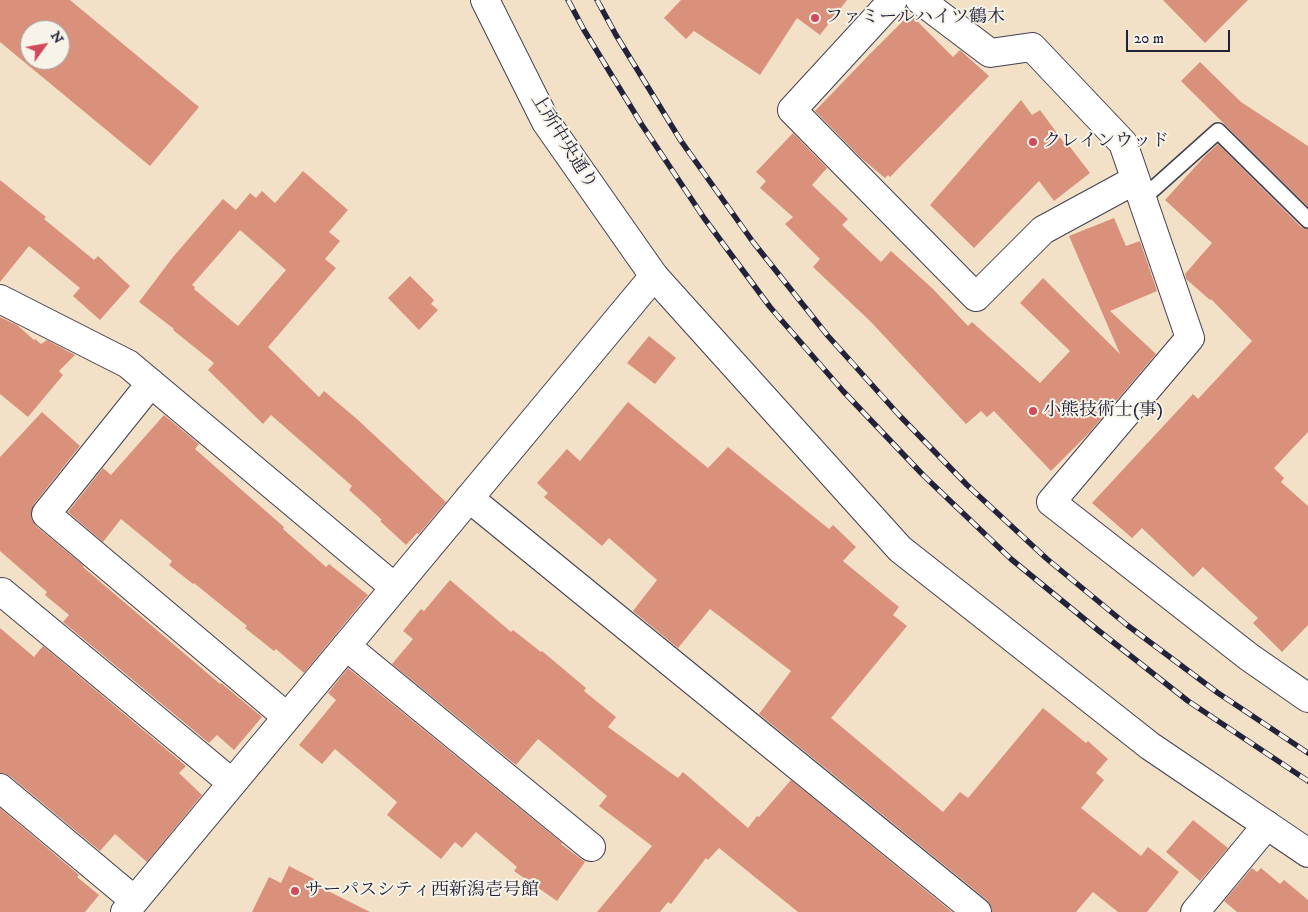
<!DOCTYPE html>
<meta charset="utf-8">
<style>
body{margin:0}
#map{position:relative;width:1308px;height:912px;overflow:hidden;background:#f3e1c7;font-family:"IM FELL DW Pica",serif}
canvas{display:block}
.north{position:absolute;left:20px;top:20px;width:50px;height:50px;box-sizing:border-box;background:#f7f3e8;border:1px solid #a29fa3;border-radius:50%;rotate:58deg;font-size:14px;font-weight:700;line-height:20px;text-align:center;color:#22223b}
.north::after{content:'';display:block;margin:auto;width:18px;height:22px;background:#d1495b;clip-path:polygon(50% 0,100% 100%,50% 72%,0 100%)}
.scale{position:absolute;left:1126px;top:30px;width:104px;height:22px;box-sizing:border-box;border:2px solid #22223b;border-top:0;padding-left:6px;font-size:15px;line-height:18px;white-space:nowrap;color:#22223b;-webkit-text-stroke:4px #f7f3e8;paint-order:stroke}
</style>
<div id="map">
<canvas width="1308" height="912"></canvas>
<div class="north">N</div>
<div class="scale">20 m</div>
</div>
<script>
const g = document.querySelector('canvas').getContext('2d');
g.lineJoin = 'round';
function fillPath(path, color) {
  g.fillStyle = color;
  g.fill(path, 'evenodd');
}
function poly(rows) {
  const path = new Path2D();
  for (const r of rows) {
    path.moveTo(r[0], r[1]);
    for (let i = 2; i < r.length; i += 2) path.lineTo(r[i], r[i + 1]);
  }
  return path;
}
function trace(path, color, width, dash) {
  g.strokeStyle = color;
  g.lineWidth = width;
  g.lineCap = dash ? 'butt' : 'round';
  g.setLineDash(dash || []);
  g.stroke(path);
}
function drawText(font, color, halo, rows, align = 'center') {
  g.font = font + ' "IM FELL DW Pica","Noto Serif JP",serif';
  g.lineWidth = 4;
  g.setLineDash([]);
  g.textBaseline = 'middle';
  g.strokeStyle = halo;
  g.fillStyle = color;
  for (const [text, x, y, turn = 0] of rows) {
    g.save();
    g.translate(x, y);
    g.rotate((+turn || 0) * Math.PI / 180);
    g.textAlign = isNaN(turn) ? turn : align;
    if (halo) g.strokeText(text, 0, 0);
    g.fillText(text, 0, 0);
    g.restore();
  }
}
fillPath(poly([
 [0,0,70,0,199,107,150,166,0,42],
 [30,30,60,30,60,60,30,60],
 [681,0,847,0,820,35,797,18,760,75,694,31,686,39,664,18],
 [1163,0,1248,0,1205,43],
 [910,14,953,57,960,50,989,76,890,177,888,175,885,178,861,158,815,111,869,55],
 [1200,62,1241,102,1308,146,1308,207,1181,81],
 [1021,100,1032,115,1040,110,1065,144,1067,143,1090,173,1054,201,1039,181,974,248,930,205],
 [793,133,827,168,812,185,848,219,842,225,881,262,891,251,932,288,968,326,972,322,1040,383,1070,351,1020,303,1043,278,1120,354,1069,236,1114,218,1126,246,1140,241,1157,291,1110,311,1156,354,1089,433,1051,471,994,411,987,417,981,411,966,424,871,322,813,267,820,259,785,224,793,217,760,188,766,181,756,172],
 [1218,144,1301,227,1308,229,1308,432,1274,468,1284,478,1281,482,1308,506,1308,625,1282,652,1253,623,1258,618,1203,567,1193,577,1142,528,1132,538,1092,503,1193,394,1198,399,1252,341,1211,299,1210,300,1186,279,1185,274,1212,243,1165,200,1206,155],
 [303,171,348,210,329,232,340,241,325,259,336,268,268,347,319,397,324,391,358,420,446,502,419,534,417,533,406,545,380,521,382,520,349,490,352,486,271,415,263,424,208,370,214,363,173,330,174,329,139,302,173,257,223,199,236,210,250,193,256,198,262,191,275,203],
 [240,230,286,270,238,326,194,289,195,287,192,285],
 [0,180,46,217,44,219,94,260,98,256,130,286,100,320,73,296,80,288,29,246,0,282],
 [410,276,434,300,431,304,438,310,419,330,388,298],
 [0,317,17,325,34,340,35,339,41,344,47,340,75,355,59,371,63,375,28,417,0,394],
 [649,336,676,358,655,384,627,363],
 [628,402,708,468,728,447,829,529,833,525,856,547,843,561,899,607,893,615,907,626,831,718,943,812,960,792,968,798,1043,708,1086,743,1088,741,1108,759,1096,773,1104,780,1081,808,1141,856,1148,847,1179,872,1147,912,1118,912,1093,892,1076,912,992,912,991,906,987,900,759,714,791,671,710,609,678,648,633,611,657,580,609,538,602,546,544,497,548,493,537,483,567,449,580,461],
 [42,412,80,446,34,504,31,512,32,520,36,526,84,566,83,567,220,684,221,683,262,717,234,750,217,735,209,743,63,622,69,615,45,595,47,592,0,551,0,457],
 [164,415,199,444,195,449,284,527,283,529,326,567,329,564,368,595,304,673,276,649,274,651,245,628,247,626,194,583,193,584,169,565,172,561,121,519,103,542,68,512,103,468,111,475],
 [450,580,511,632,513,630,541,652,542,651,586,688,584,691,616,717,608,727,678,778,683,772,748,828,757,816,759,817,791,780,952,912,798,912,719,848,708,860,706,858,671,904,668,902,660,912,597,912,652,846,599,806,607,796,538,739,516,765,392,664,413,639,403,631,421,609,424,611],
 [0,628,34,657,43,646,186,766,179,773,202,795,147,862,115,834,100,851,10,776,3,773,0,773],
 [348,668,562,843,561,844,585,862,557,901,514,871,517,867,476,832,462,848,455,842,441,859,387,815,397,802,335,749,322,764,299,745,336,700,328,693],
 [0,808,79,875,77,877,99,895,85,912,0,912],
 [1193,820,1228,848,1200,881,1166,852],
 [289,866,318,881,316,885,370,912,252,912,269,877,281,883],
 [1252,868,1257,872,1261,868,1280,884,1284,880,1308,900,1308,912,1237,912,1224,901]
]), '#da917b');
const service = poly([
 [1142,199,1218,131,1308,220]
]);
const minor = poly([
 [893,0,792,110,976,297,1043,230,1135,180],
 [920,0,990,53,1032,47,1123,143,1190,338,1051,502,1249,657,1308,698],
 [0,299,128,364,394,587],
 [151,383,46,514,287,717],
 [469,498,977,912],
 [0,595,2,592,232,783],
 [346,646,591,847],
 [0,788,134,900],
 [125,912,654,276],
 [1195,912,1267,825]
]);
const tertiary = poly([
 [485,0,546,122,654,276,900,549,1150,746,1308,853]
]);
trace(service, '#413f50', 18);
trace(minor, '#413f50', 30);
trace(tertiary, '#413f50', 30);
trace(service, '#fff', 15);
trace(minor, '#fff', 28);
trace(tertiary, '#fff', 28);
const rail = poly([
 [568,0,584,30,642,125,704,218,770,307,843,391,923,475,1011,559,1099,631,1188,701,1308,781],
 [597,0,616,35,681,141,753,242,828,336,899,415,967,485,1047,559,1127,625,1218,693,1308,753]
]);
trace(rail, '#22223b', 5.5);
trace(rail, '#f7f3e8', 4, [11]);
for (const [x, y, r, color] of [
 [815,18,5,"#d1495b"],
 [1033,142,5,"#d1495b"],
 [1033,411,5,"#d1495b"],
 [295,891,5,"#d1495b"]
]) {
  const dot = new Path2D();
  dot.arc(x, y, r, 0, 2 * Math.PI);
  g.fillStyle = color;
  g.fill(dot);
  trace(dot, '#f7f3e8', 2);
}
drawText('18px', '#22223b', '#f7f3e8', [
 ["ファミールハイツ鶴木",825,18],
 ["クレインウッド",1043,142],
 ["小熊技術士(事)",1043,411],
 ["サーパスシティ西新潟壱号館",305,891]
], 'left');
drawText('18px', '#22223b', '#f7f3e8', [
 ["上所中央通り",563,142,58]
]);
</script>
